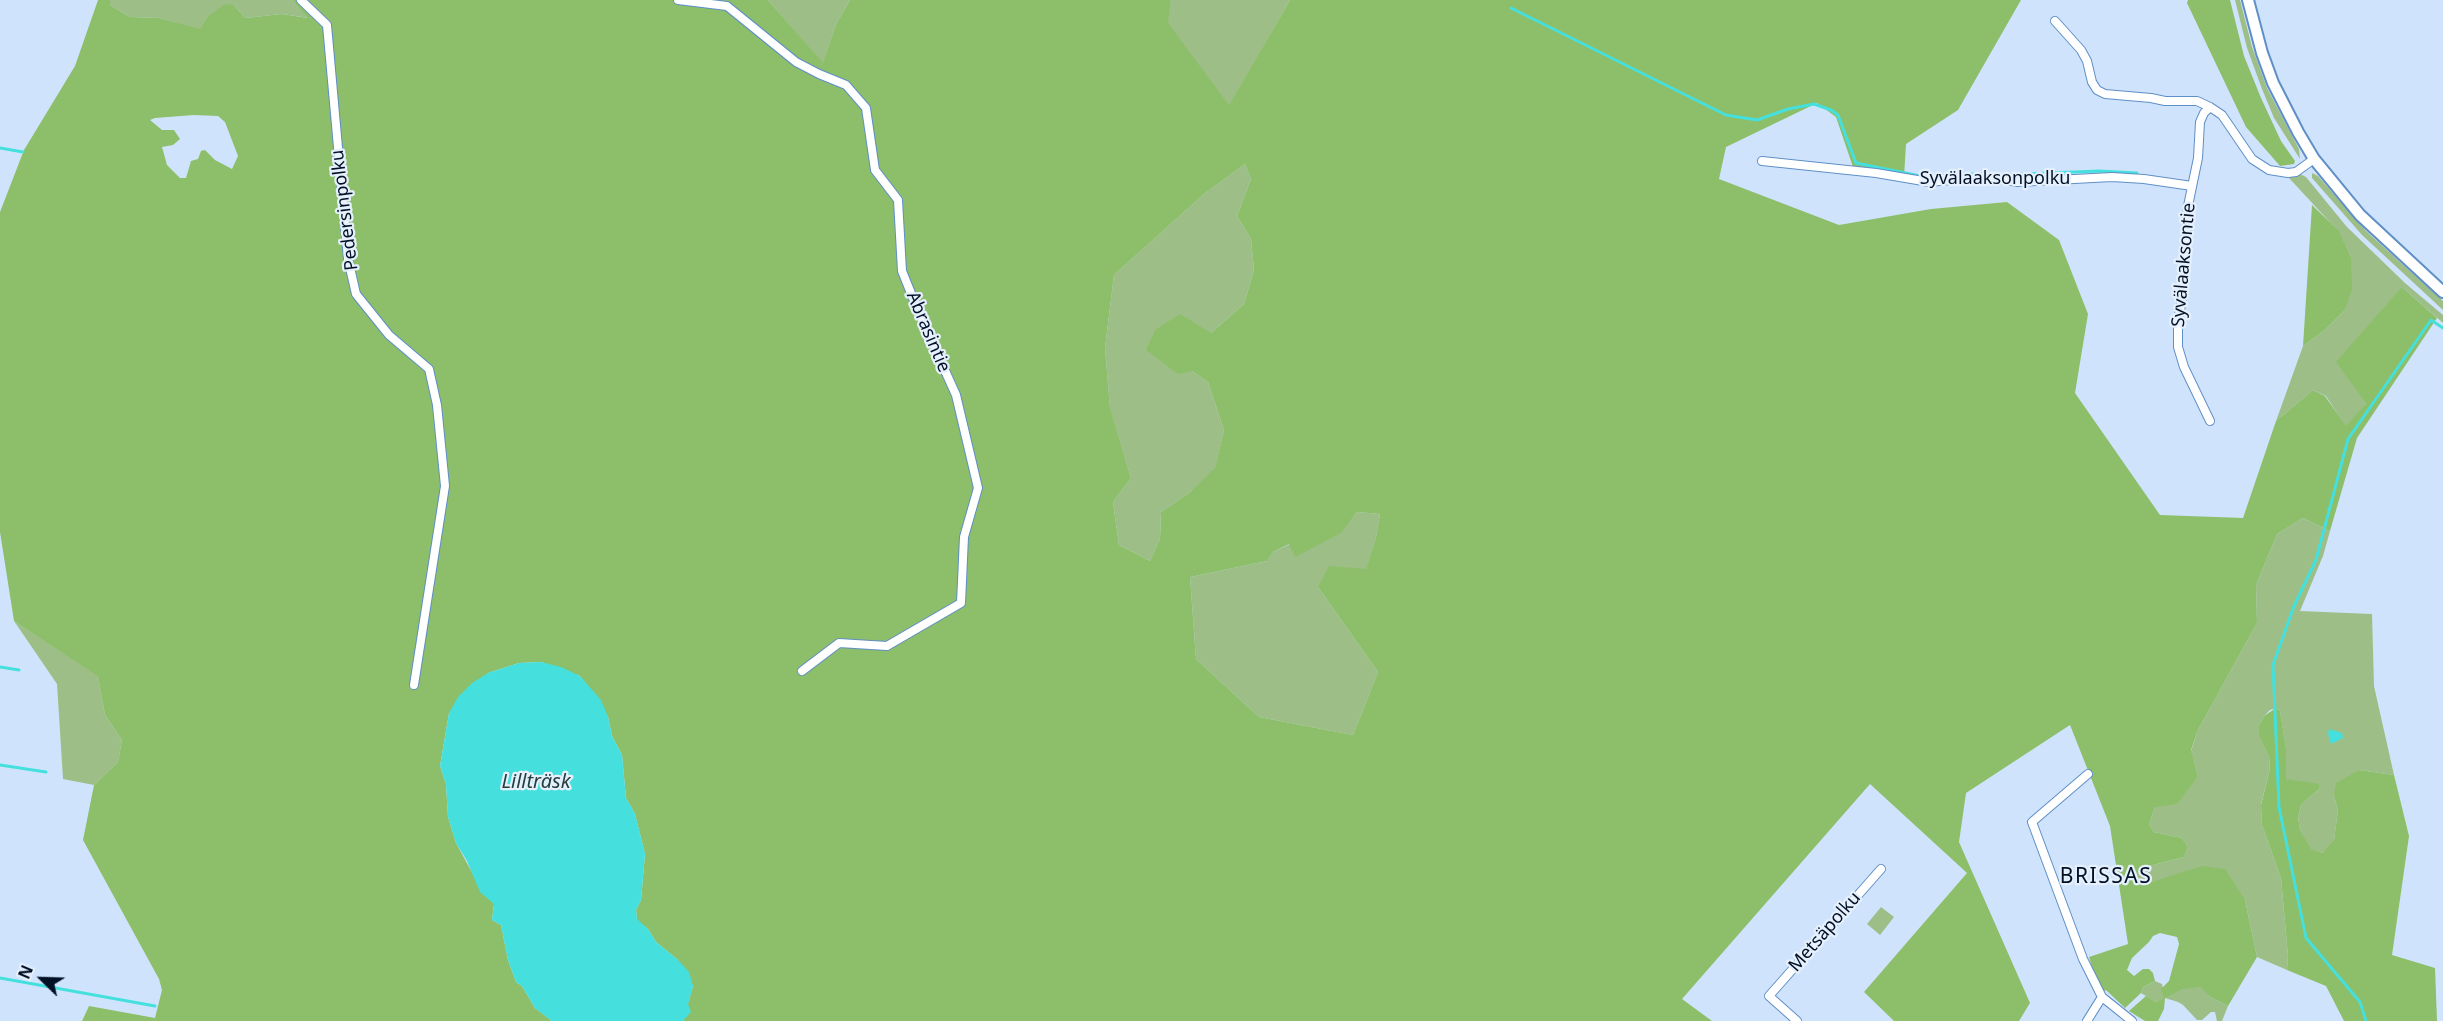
<!DOCTYPE html>
<meta charset="utf-8">
<style>
body{margin:0}
#map{position:relative;width:2443px;height:1021px;overflow:hidden;background:#cfe4fc;font-family:"Noto Sans",sans-serif}
canvas{display:block}
.north{position:absolute;left:12px;top:949px;width:60px;height:60px;-webkit-text-stroke:4px #e5f0fc;paint-order:stroke;rotate:293deg;font-size:16px;font-weight:700;line-height:24px;text-align:center;color:#011025}
.north::after{content:'';display:block;margin:auto;width:21px;height:27px;background:#011025;clip-path:polygon(50% 0,100% 100%,50% 72%,0 100%)}
</style>
<div id="map">
<canvas width="2443" height="1021"></canvas>
<div class="north">N</div>
</div>
<script>
const g = document.querySelector('canvas').getContext('2d');
g.lineJoin = 'round';
function fillPath(path, color) {
  g.fillStyle = color;
  g.fill(path, 'evenodd');
}
function poly(rows) {
  const path = new Path2D();
  for (const r of rows) {
    path.moveTo(r[0], r[1]);
    for (let i = 2; i < r.length; i += 2) path.lineTo(r[i], r[i + 1]);
  }
  return path;
}
function trace(path, color, width, dash) {
  g.strokeStyle = color;
  g.lineWidth = width;
  g.lineCap = dash ? 'butt' : 'round';
  g.setLineDash(dash || []);
  g.stroke(path);
}
function drawText(font, color, halo, rows, align = 'center') {
  g.font = font + ' "Noto Sans",sans-serif';
  g.lineWidth = 4.5;
  g.setLineDash([]);
  g.textBaseline = 'middle';
  g.strokeStyle = halo;
  g.fillStyle = color;
  for (const [text, x, y, turn = 0] of rows) {
    g.save();
    g.translate(x, y);
    g.rotate((+turn || 0) * Math.PI / 180);
    g.textAlign = isNaN(turn) ? turn : align;
    if (halo) g.strokeText(text, 0, 0);
    g.fillText(text, 0, 0);
    g.restore();
  }
}
fillPath(poly([
 [110,0,292,0,309,18,282,14,245,18,234,5,207,17,200,30,159,18,130,17,110,5],
 [768,0,850,0,836,24,823,64],
 [1171,0,1290,0,1229,106,1167,23],
 [2235,0,2240,0,2252,47,2267,88,2299,149,2300,159,2274,118,2262,89,2247,48],
 [1245,164,1251,179,1237,216,1251,239,1254,270,1244,304,1211,333,1192,371,1208,382,1224,430,1215,469,1189,493,1161,512,1160,539,1150,561,1119,545,1113,502,1131,478,1110,409,1105,348,1114,275,1204,194],
 [2312,173,2318,176,2366,231,2443,301,2443,310,2362,235,2312,178],
 [2300,174,2306,177,2347,227,2405,283,2443,315,2443,323,2402,287,2366,403,2346,427,2326,396,2313,390,2276,421,2303,346,2325,330,2344,311,2351,257,2339,232,2289,178],
 [1357,512,1380,514,1376,537,1366,570,1318,587,1378,672,1353,735,1259,717,1196,659,1190,577,1267,561,1273,552,1290,544,1295,556,1340,533],
 [2303,518,2330,531,2323,556,2300,611,2372,614,2374,686,2394,775,2359,770,2334,796,2338,810,2334,840,2329,849,2323,853,2310,849,2300,830,2298,817,2301,805,2319,789,2286,779,2286,749,2280,711,2276,708,2270,710,2264,716,2259,725,2259,734,2269,757,2270,769,2261,804,2262,825,2281,878,2288,956,2287,970,2257,957,2245,900,2173,876,2145,884,2138,880,2137,872,2145,867,2184,857,2188,847,2182,838,2154,832,2149,824,2155,807,2198,776,2191,751,2198,730,2257,623,2256,585,2277,534],
 [14,621,98,675,105,715,122,740,118,762,94,785,63,779,57,684],
 [1881,907,1894,917,1880,935,1867,924],
 [2155,981,2162,984,2163,988,2202,987,2210,997,2228,1006,2222,1021,2217,1021,2215,1012,2211,1012,2202,1020,2197,1020,2183,1005,2178,1002,2165,998,2156,1002,2149,998,2141,993,2143,987]
]), '#9dbf87');
fillPath(poly([
 [98,0,110,0,110,5,130,17,159,18,200,29,207,17,225,4,234,5,245,18,282,14,308,18,292,0,768,0,823,63,836,24,850,0,1171,0,1168,23,1229,105,1290,0,2021,0,1958,110,1906,144,1904,177,1853,167,1836,117,1817,103,1726,147,1719,179,1839,225,1931,209,2007,202,2059,240,2088,314,2075,393,2160,515,2243,518,2276,421,2313,390,2325,396,2346,426,2366,403,2336,362,2402,287,2437,318,2357,438,2330,531,2303,518,2277,534,2256,585,2257,623,2198,730,2191,750,2198,776,2177,804,2155,807,2149,824,2154,832,2182,838,2188,847,2184,857,2145,867,2138,872,2138,880,2145,884,2202,866,2225,869,2245,900,2257,957,2228,1006,2210,997,2201,987,2182,989,2165,998,2164,1009,2158,1021,2145,1021,2129,1011,2146,996,2156,1002,2164,998,2161,989,2169,981,2179,944,2177,937,2160,933,2153,936,2149,942,2132,958,2127,970,2134,976,2143,969,2149,969,2153,973,2155,981,2143,987,2141,993,2125,1008,2106,990,2103,992,2097,983,2089,957,2128,944,2110,826,2070,725,1966,793,1959,842,2030,1003,2019,1021,1894,1021,1864,992,1967,873,1870,784,1682,999,1712,1021,683,1021,693,986,678,960,656,942,648,929,637,920,636,910,641,900,645,854,635,814,626,798,622,755,612,736,608,717,580,676,541,662,519,663,488,673,449,713,440,766,446,784,448,817,456,843,474,876,494,904,492,920,501,925,508,960,516,982,522,986,535,1008,552,1021,82,1021,89,1006,155,1018,162,990,159,979,83,840,94,785,118,762,122,740,105,715,98,676,14,621,0,532,0,212,24,150,75,66],
 [194,115,218,116,225,122,238,156,232,169,215,160,205,150,201,151,198,159,191,161,186,178,180,178,167,165,162,147,173,145,180,139,174,130,162,130,150,120,155,118],
 [1245,164,1251,179,1237,216,1251,239,1254,270,1244,304,1211,333,1180,314,1155,330,1146,350,1178,374,1192,371,1208,382,1224,430,1215,468,1189,493,1161,512,1160,539,1150,561,1119,545,1113,502,1131,478,1110,408,1105,348,1114,275,1204,194],
 [1357,512,1380,514,1376,537,1366,569,1329,566,1318,587,1378,672,1353,735,1259,717,1196,659,1190,577,1267,561,1273,552,1289,544,1295,557,1341,533],
 [2188,0,2230,0,2244,56,2261,98,2281,141,2295,161,2294,164,2280,166,2246,127,2187,3],
 [2312,205,2339,231,2351,257,2352,290,2344,311,2325,330,2303,346],
 [2276,708,2280,711,2286,748,2286,779,2319,784,2319,789,2301,805,2298,817,2300,830,2311,849,2323,853,2334,840,2338,810,2334,796,2336,783,2359,770,2394,775,2409,836,2392,955,2435,968,2437,1021,2344,1021,2326,986,2287,970,2288,956,2281,878,2262,825,2261,805,2270,769,2269,757,2259,735,2259,725,2264,716]
]), '#8dbe69');
fillPath(poly([
 [541,662,561,667,580,676,601,700,608,717,612,736,622,755,626,798,635,814,645,854,641,900,636,910,637,919,648,929,656,942,678,960,689,972,693,986,688,1004,691,1012,683,1021,552,1021,549,1019,535,1008,522,986,516,982,508,960,501,925,492,920,494,904,480,892,467,861,456,843,448,817,446,784,440,766,449,713,458,697,472,683,488,673,519,663],
 [2329,729,2342,733,2343,738,2331,744,2328,734]
]), '#45e0dd');
trace(poly([
 [1511,8,1726,115,1757,120,1788,109,1814,104,1831,110,1838,115,1856,163,1930,178,1956,174,1984,174],
 [0,148,23,152],
 [1999,175,2099,171,2137,173],
 [0,667,19,670],
 [0,765,46,772],
 [0,978,155,1006],
 [2366,1021,2360,1002,2306,938,2279,807,2273,665,2294,606,2316,560,2348,439,2431,320,2443,328]
]), '#45e0dd', 3);
const minor = poly([
 [301,0,327,25,348,259,356,294,389,335,429,369,437,405,445,486,414,685],
 [678,0,727,6,796,62,819,74,846,85,866,108,875,170,898,200,902,271,919,313,956,395,978,488,964,537,961,603,887,646,839,643,802,671],
 [2055,21,2081,50,2087,61,2092,82,2097,90,2105,94,2151,98,2165,101,2197,101,2210,107,2222,115,2252,159,2269,170,2288,173,2296,172,2314,159],
 [1762,161,1876,173,1929,182,1962,179,1994,178,2018,182,2112,177,2144,179,2192,186],
 [2210,421,2184,367,2178,347,2178,320,2182,300,2188,206,2198,158,2200,122,2204,113,2210,107],
 [2102,997,2132,1021],
 [1797,1021,1769,996,1881,869],
 [2087,1021,2102,997,2083,959,2032,822,2088,774]
]);
const secondary = poly([
 [2248,0,2262,53,2273,83,2298,132,2314,159,2360,215,2443,292]
]);
trace(minor, '#5f8fc7', 10);
trace(secondary, '#5f8fc7', 14);
trace(minor, '#fff', 8);
trace(secondary, '#fff', 10);
drawText('18px', '#011025', '#e5f0fc', [
 ["Syvälaaksonpolku",1995,179],
 ["Pedersinpolku",345,210,-97],
 ["Syvälaaksontie",2184,265,-85],
 ["Abrasintie",928,332,67],
 ["Metsäpolku",1825,932,-49]
]);
drawText('italic 20px', '#243e3d', '#e5f0fc', [
 ["Lillträsk",536,782]
]);
g.letterSpacing = '1.5px';
drawText('21px', '#011025', '#e5f0fc', [
 ["BRISSAS",2106,877]
]);
g.letterSpacing = '0px';
</script>
